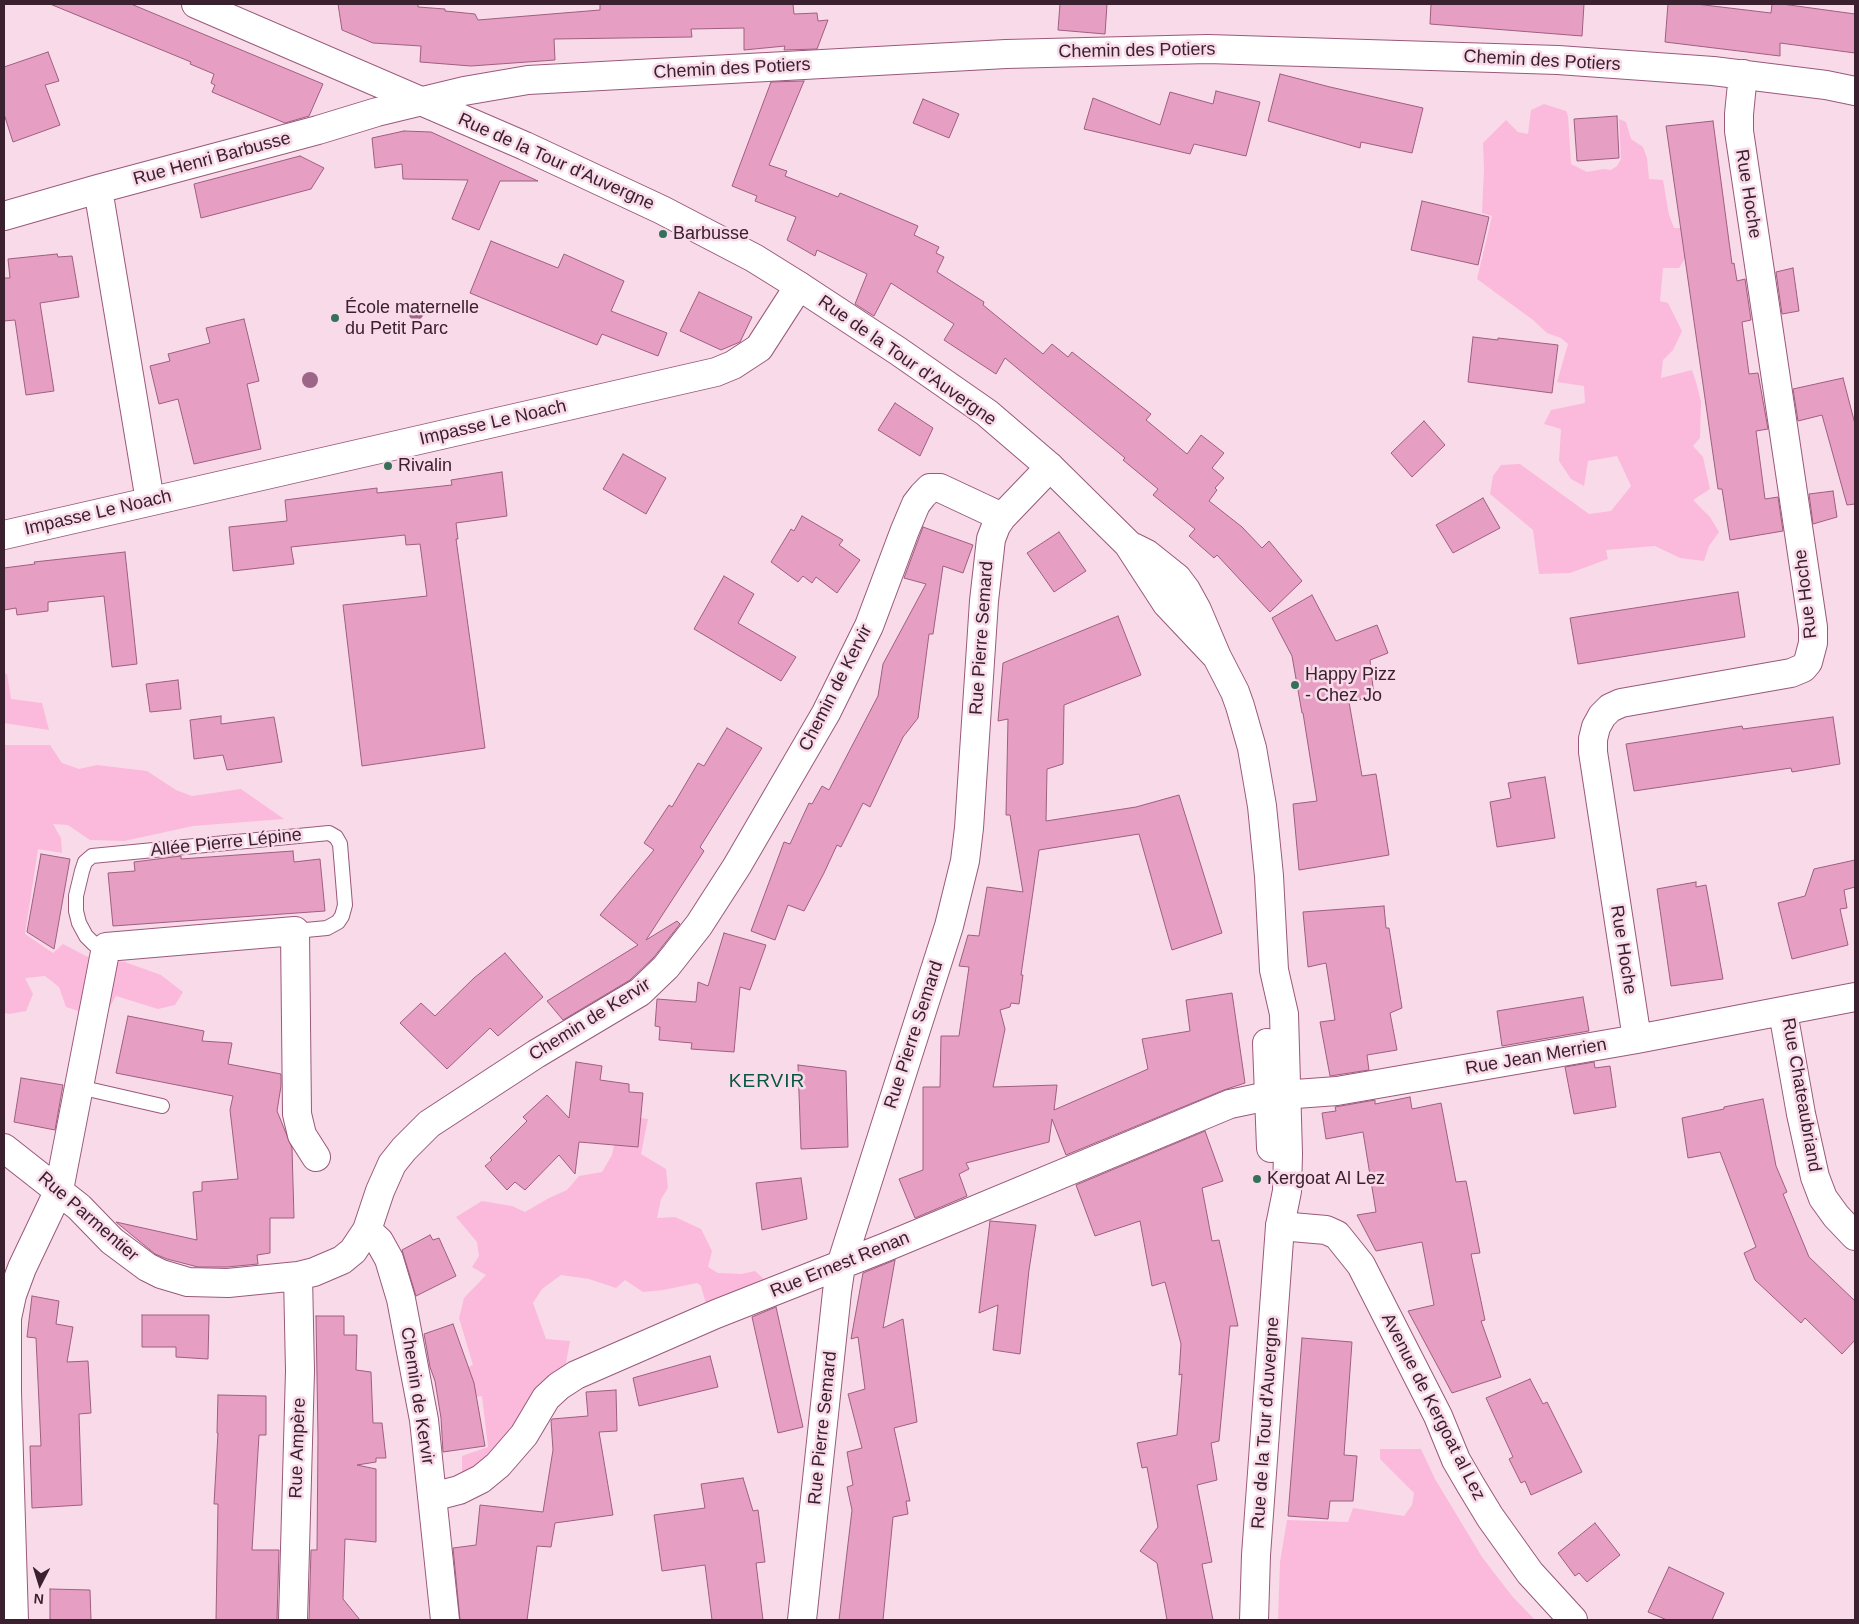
<!DOCTYPE html>
<meta charset="utf-8">
<style>
body{margin:0}
#map{position:relative;width:1859px;height:1624px;overflow:hidden;background:#f9dae9;font-family:Arial,sans-serif}
canvas{display:block}
.frame{position:absolute;inset:0;border:5px solid #3b202f;pointer-events:none}
.north{position:absolute;left:15px;top:1559px;width:50px;height:50px;-webkit-text-stroke:4px #f9dae9;paint-order:stroke;rotate:185deg;font-size:14px;font-weight:700;line-height:20px;text-align:center;color:#3b202f}
.north::after{content:'';display:block;margin:auto;width:18px;height:22px;background:#3b202f;clip-path:polygon(50% 0,100% 100%,50% 72%,0 100%)}
</style>
<div id="map">
<canvas width="1859" height="1624"></canvas>
<div class="frame"></div>
<div class="north">N</div>
</div>
<script>
const g = document.querySelector('canvas').getContext('2d');
g.lineJoin = 'round';
function fillPath(path, color) {
  g.fillStyle = color;
  g.fill(path, 'evenodd');
}
function poly(rows) {
  const path = new Path2D();
  for (const r of rows) {
    path.moveTo(r[0], r[1]);
    for (let i = 2; i < r.length; i += 2) path.lineTo(r[i], r[i + 1]);
  }
  return path;
}
function trace(path, color, width, dash) {
  g.strokeStyle = color;
  g.lineWidth = width;
  g.lineCap = dash ? 'butt' : 'round';
  g.setLineDash(dash || []);
  g.stroke(path);
}
function drawText(font, color, halo, rows, align = 'center') {
  g.font = font + ' Arial,sans-serif';
  g.lineWidth = 5;
  g.setLineDash([]);
  g.textBaseline = 'middle';
  g.strokeStyle = halo;
  g.fillStyle = color;
  for (const [text, x, y, turn = 0] of rows) {
    g.save();
    g.translate(x, y);
    g.rotate((+turn || 0) * Math.PI / 180);
    g.textAlign = isNaN(turn) ? turn : align;
    if (halo) g.strokeText(text, 0, 0);
    g.fillText(text, 0, 0);
    g.restore();
  }
}
fillPath(poly([
 [1544,104,1566,111,1568,116,1571,164,1587,172,1604,169,1611,170,1617,166,1621,159,1619,119,1626,122,1631,139,1643,147,1647,158,1649,179,1663,180,1669,215,1674,228,1692,228,1690,251,1679,268,1663,268,1660,301,1668,303,1682,331,1673,350,1663,360,1661,378,1692,370,1696,382,1701,402,1700,438,1693,446,1703,457,1710,489,1693,500,1710,517,1719,532,1709,546,1704,561,1680,558,1655,546,1606,550,1608,559,1570,573,1539,574,1533,530,1490,494,1493,476,1501,465,1520,464,1589,514,1611,511,1631,486,1617,456,1588,461,1584,486,1571,479,1559,461,1561,429,1544,424,1551,410,1585,403,1584,386,1557,382,1568,344,1561,338,1547,333,1533,320,1477,279,1492,216,1482,213,1484,169,1483,143,1506,120,1518,132,1528,134,1531,110],
 [4,673,7,674,11,699,42,703,49,730,4,723],
 [4,745,50,745,62,763,79,769,97,765,147,771,176,790,192,796,241,789,284,819,193,826,124,841,90,840,68,825,53,824,61,838,62,853,38,849,25,934,53,953,63,944,86,956,125,962,161,975,183,992,175,1005,158,1009,116,996,105,1015,88,1014,66,1007,59,987,45,976,25,978,33,994,26,1011,9,1014,4,1013],
 [620,1115,648,1119,641,1154,666,1169,668,1188,661,1199,657,1218,675,1217,701,1229,712,1251,708,1267,718,1273,742,1274,755,1271,765,1280,706,1304,701,1286,697,1283,663,1290,643,1292,625,1280,616,1288,589,1279,561,1275,542,1289,533,1303,546,1339,570,1341,564,1374,496,1461,462,1474,462,1456,488,1447,482,1396,450,1400,443,1378,473,1365,459,1318,464,1298,486,1275,472,1267,479,1256,477,1242,456,1217,482,1201,512,1206,525,1212,549,1198,567,1190,579,1176,602,1172,612,1155],
 [1380,1449,1421,1449,1435,1479,1482,1557,1512,1596,1535,1620,1278,1620,1280,1562,1287,1520,1348,1522,1353,1508,1404,1516,1412,1505,1414,1493,1380,1459]
]), '#fbbadb');
const building = poly([
 [50,4,131,4,323,84,309,116,285,123,212,92,215,85,211,83,214,74,190,64,191,62,50,4],
 [338,4,418,4,418,7,445,9,445,11,475,14,478,20,600,10,600,4,793,4,794,14,817,13,818,21,828,20,817,49,784,50,785,46,744,50,744,28,691,29,692,37,554,39,555,60,471,66,420,62,421,46,373,43,342,30,338,4],
 [1060,4,1107,4,1105,34,1058,30,1060,4],
 [1431,4,1584,4,1582,36,1430,24,1431,4],
 [1668,4,1696,4,1771,13,1772,4,1782,4,1855,14,1855,53,1780,43,1780,56,1665,42,1668,4],
 [48,52,59,81,45,85,60,125,13,142,4,114,4,67,48,52],
 [1280,74,1330,87,1423,108,1412,153,1361,142,1360,148,1268,121,1280,74],
 [804,81,769,165,787,171,785,176,838,197,840,193,918,226,914,235,939,247,936,253,944,257,937,272,984,302,983,305,1043,354,1052,344,1068,357,1072,352,1151,414,1146,420,1187,454,1201,435,1224,453,1212,468,1224,478,1215,488,1217,490,1209,501,1242,527,1262,548,1269,541,1302,581,1270,612,1217,555,1214,558,1189,536,1195,529,1153,495,1158,489,1123,460,1125,458,1005,358,996,374,944,340,954,324,891,283,874,316,855,304,867,274,817,250,815,256,787,240,796,217,755,201,757,196,732,186,771,82,804,81],
 [1216,91,1260,102,1246,156,1194,144,1190,154,1084,129,1093,98,1160,125,1170,92,1213,104,1216,91],
 [923,99,959,114,949,138,913,123,923,99],
 [1617,116,1619,158,1577,161,1574,119,1617,116],
 [1713,121,1732,264,1734,263,1737,281,1745,279,1751,320,1742,322,1749,374,1758,373,1768,429,1756,431,1765,499,1778,497,1783,531,1730,540,1722,489,1718,489,1666,126,1713,121],
 [404,131,431,132,538,181,500,181,479,230,452,219,468,180,403,179,402,164,375,168,372,138,404,131],
 [300,156,324,168,311,189,201,218,194,184,300,156],
 [1422,201,1489,217,1478,265,1411,250,1422,201],
 [491,241,558,268,564,254,624,281,611,311,667,333,658,356,602,334,597,345,470,293,491,241],
 [57,254,58,257,72,256,79,297,40,303,54,391,26,395,15,320,4,321,4,278,10,278,8,259,57,254],
 [1793,268,1799,311,1782,314,1776,272,1793,268],
 [699,292,752,317,740,342,721,350,680,331,699,292],
 [244,319,259,381,247,384,261,449,194,464,178,399,159,404,150,366,170,361,168,354,210,343,206,328,244,319],
 [1473,337,1498,340,1498,338,1558,345,1552,393,1468,382,1473,337],
 [1843,378,1855,424,1855,504,1847,505,1822,415,1798,421,1793,389,1843,378],
 [895,403,933,428,920,456,878,430,895,403],
 [1424,421,1445,445,1412,477,1391,453,1424,421],
 [623,454,666,478,646,514,603,489,623,454],
 [502,472,507,516,456,523,458,539,456,539,485,748,362,766,343,605,427,596,420,544,406,545,405,535,291,547,294,564,233,571,229,527,287,521,285,500,377,488,377,493,452,485,451,480,502,472],
 [1833,491,1837,517,1813,524,1809,494,1833,491],
 [1483,498,1500,528,1453,553,1436,525,1483,498],
 [802,516,843,540,839,545,860,560,837,593,816,577,812,583,803,576,798,582,771,562,791,529,794,531,802,516],
 [923,527,973,545,963,573,943,566,933,634,929,634,918,718,903,737,870,807,863,803,841,847,837,845,824,873,804,911,788,905,775,940,751,931,784,842,790,844,809,803,812,804,822,786,829,790,878,696,883,664,926,584,904,578,923,527],
 [1059,532,1086,571,1054,592,1027,553,1059,532],
 [125,552,137,664,112,667,104,596,48,602,48,611,17,615,16,608,4,610,4,568,35,564,34,562,125,552],
 [724,576,754,594,738,623,796,657,781,681,694,629,724,576],
 [1738,592,1745,637,1578,664,1570,618,1738,592],
 [1312,595,1336,641,1377,625,1388,653,1370,660,1374,696,1349,702,1362,776,1376,774,1389,855,1299,870,1293,804,1317,801,1303,713,1302,713,1292,656,1272,618,1312,595],
 [1118,616,1141,675,1064,705,1063,764,1047,769,1046,821,1136,807,1179,795,1222,933,1172,950,1139,834,1039,850,1021,975,1023,975,1019,1004,1011,1003,1010,1007,1000,1010,1005,1029,993,1087,1057,1085,1054,1110,1148,1069,1142,1039,1190,1031,1186,1000,1232,993,1245,1083,1224,1090,1066,1155,1052,1119,1049,1142,966,1163,969,1169,959,1174,967,1196,915,1218,899,1179,923,1170,923,1087,940,1087,941,1036,959,1036,969,967,959,966,968,935,979,936,987,887,1023,892,1010,815,1006,815,1008,719,998,721,1003,663,1118,616],
 [178,680,181,709,150,712,146,684,178,680],
 [221,716,221,724,274,717,282,762,227,770,223,755,194,759,190,720,221,716],
 [1833,717,1840,764,1792,772,1791,768,1634,791,1626,744,1742,726,1743,729,1833,717],
 [727,728,762,748,700,847,704,851,646,940,677,921,680,924,654,957,630,980,563,1020,547,1001,638,945,600,915,654,850,644,843,669,805,672,807,698,763,704,766,727,728],
 [1545,777,1555,838,1497,847,1490,802,1511,798,1508,783,1545,777],
 [293,851,294,862,320,859,325,911,113,926,108,873,135,871,134,862,181,856,181,859,293,851],
 [41,854,70,859,54,949,27,932,41,854],
 [1855,860,1855,887,1844,890,1847,908,1840,909,1848,945,1792,959,1778,903,1805,896,1814,869,1855,860],
 [1696,882,1696,887,1706,885,1723,979,1671,986,1657,889,1696,882],
 [1384,906,1386,928,1389,928,1402,1008,1390,1013,1397,1050,1367,1055,1369,1070,1330,1076,1320,1022,1335,1020,1326,963,1308,967,1303,912,1384,906],
 [724,933,766,945,750,990,740,987,734,1052,691,1049,692,1043,659,1040,660,1027,655,1026,657,999,696,1002,698,982,708,986,724,933],
 [505,953,543,997,498,1036,490,1028,447,1069,400,1023,421,1003,435,1016,474,978,505,953],
 [1583,997,1589,1031,1502,1046,1497,1011,1583,997],
 [128,1016,204,1031,202,1041,232,1043,228,1064,281,1074,281,1086,277,1111,292,1148,294,1218,270,1218,270,1253,257,1255,258,1264,227,1267,198,1267,167,1259,155,1254,116,1222,197,1240,193,1192,202,1191,202,1182,238,1179,230,1110,233,1096,116,1073,128,1016],
 [576,1062,602,1066,600,1080,629,1084,629,1092,643,1093,638,1147,579,1142,575,1174,559,1155,525,1190,515,1182,507,1190,485,1166,492,1160,490,1158,527,1121,523,1117,547,1095,569,1118,576,1062],
 [1594,1062,1595,1068,1610,1066,1616,1107,1574,1114,1565,1067,1594,1062],
 [798,1065,846,1071,848,1147,801,1149,798,1065],
 [21,1078,63,1085,55,1130,14,1122,21,1078],
 [1410,1097,1412,1109,1441,1103,1456,1182,1466,1181,1480,1253,1471,1254,1485,1320,1481,1321,1501,1377,1452,1393,1408,1311,1434,1305,1422,1242,1376,1251,1357,1215,1376,1212,1363,1132,1326,1139,1322,1113,1336,1111,1335,1107,1375,1100,1375,1104,1410,1097],
 [1763,1099,1776,1166,1787,1192,1783,1194,1809,1257,1855,1301,1855,1340,1842,1354,1805,1318,1801,1323,1755,1280,1744,1253,1756,1247,1720,1152,1688,1158,1682,1118,1724,1109,1724,1107,1763,1099],
 [1205,1131,1223,1181,1202,1188,1212,1241,1219,1240,1238,1326,1230,1326,1219,1441,1211,1443,1217,1480,1197,1485,1212,1562,1202,1564,1213,1620,1167,1620,1157,1563,1140,1551,1158,1527,1147,1467,1142,1468,1137,1443,1177,1435,1182,1374,1179,1375,1181,1344,1165,1282,1152,1286,1140,1221,1095,1236,1076,1185,1205,1131],
 [801,1178,807,1219,762,1230,756,1183,801,1178],
 [990,1221,1036,1225,1029,1270,1020,1354,993,1350,998,1305,979,1313,990,1221],
 [430,1235,433,1240,439,1238,456,1276,416,1296,402,1250,430,1235],
 [895,1260,883,1328,903,1319,917,1422,894,1428,910,1501,906,1501,908,1514,893,1517,883,1620,839,1620,852,1510,847,1487,853,1485,847,1452,862,1448,848,1394,865,1389,858,1337,851,1339,863,1273,895,1260],
 [32,1296,59,1301,56,1324,73,1327,67,1362,88,1361,91,1413,79,1414,82,1505,32,1508,30,1446,41,1446,36,1338,27,1337,32,1296],
 [776,1307,803,1427,778,1433,752,1317,776,1307],
 [142,1315,209,1315,208,1359,176,1357,176,1347,142,1347,142,1315],
 [316,1316,344,1316,344,1335,357,1335,356,1370,371,1372,373,1423,382,1423,386,1458,376,1458,376,1462,357,1465,376,1469,376,1542,345,1539,343,1599,360,1620,309,1620,311,1550,317,1550,318,1437,316,1316],
 [453,1324,474,1383,485,1446,443,1452,441,1418,435,1381,430,1367,424,1334,453,1324],
 [1302,1338,1352,1342,1344,1455,1357,1456,1353,1501,1330,1501,1328,1519,1288,1516,1302,1338],
 [710,1356,718,1387,639,1406,633,1378,710,1356],
 [1530,1379,1543,1404,1547,1402,1582,1472,1531,1495,1525,1481,1521,1483,1509,1459,1513,1457,1486,1398,1530,1379],
 [616,1390,617,1431,599,1432,613,1515,555,1523,551,1547,537,1546,527,1620,460,1620,453,1548,476,1545,480,1505,543,1512,553,1450,551,1421,552,1419,588,1416,586,1392,616,1390],
 [218,1395,266,1396,266,1435,259,1435,252,1550,279,1550,277,1620,216,1620,218,1504,214,1504,218,1433,217,1433,218,1395],
 [743,1478,753,1511,758,1510,765,1562,756,1563,763,1620,712,1620,705,1565,662,1571,654,1515,705,1508,701,1484,743,1478],
 [1595,1523,1620,1555,1587,1582,1579,1573,1575,1576,1558,1553,1595,1523],
 [1669,1567,1724,1593,1712,1620,1667,1620,1648,1612,1669,1567],
 [50,1589,90,1590,91,1620,50,1620,50,1589]
]);
fillPath(building, '#e69fc3');
trace(building, '#9f5e80', 1);
const service = poly([
 [106,947,94,944,86,936,79,923,76,911,76,896,82,871,85,862,92,856,329,833,336,837,340,844,345,905,342,916,338,922,327,928,295,931],
 [79,1087,162,1106]
]);
const minor = poly([
 [98,189,150,501],
 [4,216,98,189,318,130,377,112,464,91,528,80,1006,54,1208,49,1558,60,1713,71,1826,85,1855,91],
 [4,535,716,372,733,365,759,348,799,286],
 [1783,1012,1801,1114,1815,1177,1823,1198,1836,1216,1855,1236],
 [1637,1039,1593,752,1593,739,1596,727,1602,716,1610,708,1621,703,1791,673,1803,668,1808,662,1813,643,1813,627,1739,131,1739,114,1743,74],
 [4,1148,79,1207,112,1241,147,1267,161,1274,188,1282,228,1283,298,1276,314,1272,342,1260,353,1251,367,1230,380,1191,392,1164,404,1149,429,1124,536,1054,640,992,666,967,699,925,737,866,826,713,869,626,905,530,916,504,923,495,930,488,940,488,1002,517],
 [1280,1226,1326,1230,1337,1235,1361,1265,1438,1416,1456,1460,1470,1484,1490,1517,1530,1573,1573,1620],
 [367,1230,379,1241,389,1259,401,1299,424,1420,445,1620],
 [432,1497,459,1490,481,1479,498,1465,524,1435,546,1398,559,1386,576,1375,716,1314,886,1247,1230,1104,1268,1096,1337,1091,1637,1039,1855,997],
 [14,1620,7,1392,7,1318,12,1295,22,1268,59,1190,106,947,295,931,297,1114,302,1135,316,1157],
 [293,1620,300,1371,298,1276],
 [802,1620,837,1292,841,1265,949,926,965,861,969,828,984,601,991,539,996,526,1002,517,1050,467]
]);
const tertiary = poly([
 [196,4,525,146,662,210,754,258,799,286,898,351,987,413,1050,467,1128,544,1167,604,1217,657],
 [1133,547,1147,554,1177,578,1186,590,1197,610,1217,657,1235,692,1240,706,1252,748,1262,806,1269,876,1274,970,1284,1014,1288,1154,1287,1191,1280,1226,1256,1555,1254,1620],
 [1267,1043,1271,1148]
]);
trace(service, '#99597b', 16);
trace(minor, '#99597b', 30);
trace(tertiary, '#99597b', 30);
trace(service, '#fff', 14);
trace(minor, '#fff', 28);
trace(tertiary, '#fff', 28);
g.fillStyle = '#9d6587';
for (const [x, y] of [
 [416,312],
 [310,380]
]) {
  g.beginPath();
  g.arc(x, y, 8, 0, 2 * Math.PI);
  g.fill();
}
for (const [x, y, r, color] of [
 [663,234,5,"#34705a"],
 [335,318,5,"#34705a"],
 [388,466,5,"#34705a"],
 [1295,685,5,"#34705a"],
 [1257,1179,5,"#34705a"]
]) {
  const dot = new Path2D();
  dot.arc(x, y, r, 0, 2 * Math.PI);
  g.fillStyle = color;
  g.fill(dot);
  trace(dot, '#f9dae9', 2);
}
drawText('18px', '#3b202f', '#f9dae9', [
 ["Chemin des Potiers",1137,51,-1],
 ["Chemin des Potiers",1542,61,3],
 ["Chemin des Potiers",732,69,-3],
 ["Rue Henri Barbusse",212,159,-15],
 ["Rue de la Tour d'Auvergne",556,162,24],
 ["Rue Hoche",1748,194,81],
 ["Rue de la Tour d'Auvergne",907,361,35],
 ["Impasse Le Noach",493,423,-13],
 ["Impasse Le Noach",98,513,-13],
 ["Rue Hoche",1806,594,-97],
 ["Rue Pierre Semard",982,638,-86],
 ["Chemin de Kervir",836,688,-63],
 ["Allée Pierre Lépine",226,843,-6],
 ["Rue Hoche",1623,950,81],
 ["Chemin de Kervir",590,1020,-32],
 ["Rue Pierre Semard",914,1035,-72],
 ["Rue Jean Merrien",1536,1057,-10],
 ["Rue Chateaubriand",1801,1095,80],
 ["Rue Parmentier",88,1217,41],
 ["Rue Ernest Renan",840,1265,-22],
 ["Chemin de Kervir",417,1396,81],
 ["Avenue de Kergoat al Lez",1433,1407,63],
 ["Rue de la Tour d'Auvergne",1266,1423,-86],
 ["Rue Pierre Semard",823,1428,-84],
 ["Rue Ampère",298,1448,-88]
]);
drawText('18px', '#3b202f', '#f9dae9', [
 ["Barbusse",673,234],
 ["École maternelle",345,308],
 ["du Petit Parc",345,329],
 ["Rivalin",398,466],
 ["Happy Pizz",1305,675],
 ["- Chez Jo",1305,696],
 ["Kergoat Al Lez",1267,1179]
], 'left');
g.letterSpacing = '1px';
drawText('19px', '#075741', '#f9dae9', [
 ["KERVIR",767,1082]
]);
g.letterSpacing = '0px';
</script>
